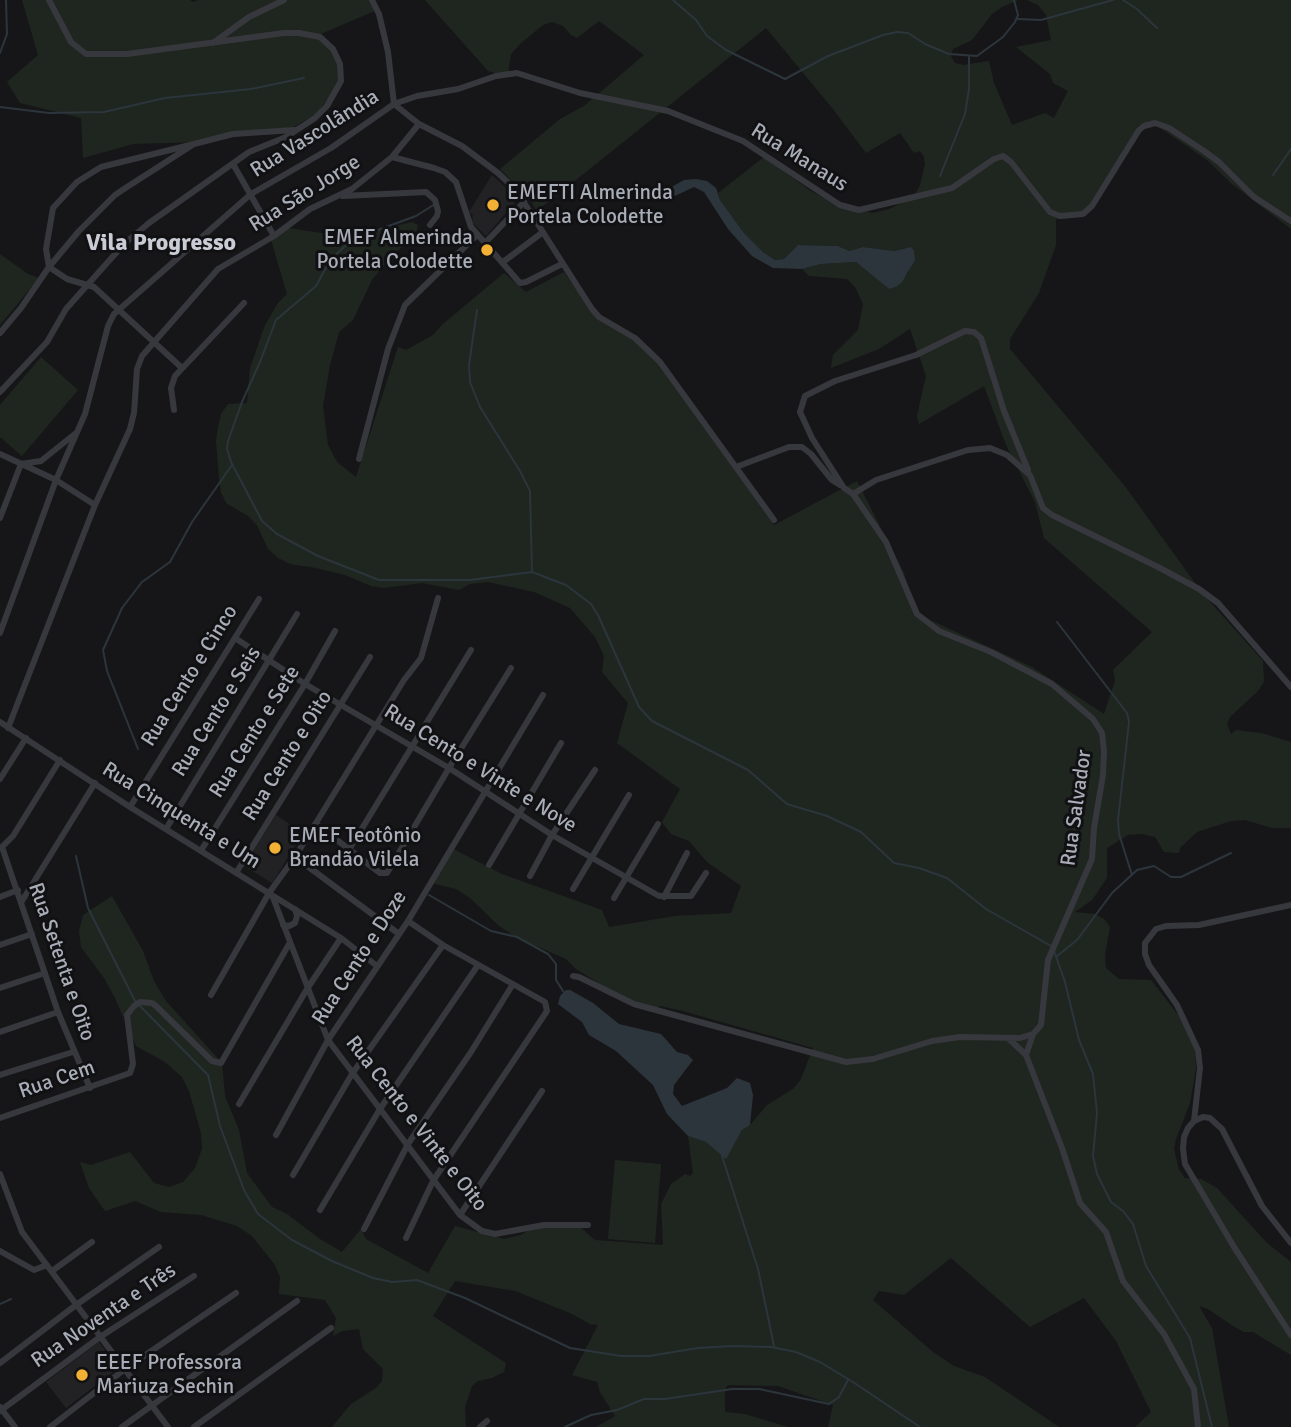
<!DOCTYPE html>
<meta charset="utf-8">
<style>
body{margin:0}
canvas{display:block;background:#161618}
</style>
<canvas width="1291" height="1427"></canvas>
<script>
const g = document.querySelector('canvas').getContext('2d');
g.lineJoin = 'round';
function fillPath(path, color) {
  g.fillStyle = color;
  g.fill(path, 'evenodd');
}
function poly(rows) {
  const path = new Path2D();
  for (const r of rows) {
    path.moveTo(r[0], r[1]);
    for (let i = 2; i < r.length; i += 2) path.lineTo(r[i], r[i + 1]);
  }
  return path;
}
function trace(path, color, width, dash) {
  g.strokeStyle = color;
  g.lineWidth = width;
  g.lineCap = dash ? 'butt' : 'round';
  g.setLineDash(dash || []);
  g.stroke(path);
}
function drawText(font, color, halo, rows, align = 'center') {
  g.font = font + ' Signika,sans-serif';
  g.lineWidth = 6;
  g.setLineDash([]);
  g.textBaseline = 'middle';
  g.strokeStyle = halo;
  g.fillStyle = color;
  for (const [text, x, y, turn = 0] of rows) {
    g.save();
    g.translate(x, y);
    g.rotate((+turn || 0) * Math.PI / 180);
    g.textAlign = isNaN(turn) ? turn : align;
    if (halo) g.strokeText(text, 0, 0);
    g.fillText(text, 0, 0);
    g.restore();
  }
}
fillPath(poly([
 [492,175,518,199,486,236,472,222,473,215,469,212],
 [276,815,303,833,272,883,244,866],
 [99,1342,118,1368,66,1408,46,1382]
]), '#222225');
fillPath(poly([
 [22,0,190,0,193,2,199,0,372,0,379,9,321,34,329,42,340,72,337,84,333,93,316,114,290,129,198,142,133,144,83,158,81,118,20,103,7,82,38,55],
 [425,0,1018,0,1002,7,992,14,972,40,953,49,951,56,955,63,963,65,989,61,994,83,1012,125,1045,113,1054,118,1068,91,1053,83,1050,74,1016,47,1051,40,1046,15,1038,5,1027,0,1291,0,1291,229,1232,184,1207,160,1156,125,1138,126,1088,213,1056,219,1056,245,1039,293,1010,339,1010,349,1124,485,1203,594,1263,661,1264,682,1257,692,1230,717,1227,724,1231,734,1236,730,1261,733,1291,742,1291,828,1272,828,1245,820,1231,821,1197,832,1180,848,1179,853,1164,852,1155,837,1142,834,1128,835,1107,848,1107,878,1092,900,1075,912,1095,914,1104,919,1110,927,1105,955,1106,968,1119,979,1151,980,1179,1016,1195,1049,1196,1068,1190,1103,1176,1139,1174,1149,1179,1170,1185,1178,1201,1179,1217,1188,1267,1243,1291,1262,1291,1355,1253,1332,1244,1332,1233,1326,1208,1309,1199,1306,1212,1328,1229,1427,1135,1427,1151,1412,1116,1341,1084,1298,1030,1327,951,1258,904,1295,879,1291,873,1300,933,1352,954,1366,985,1377,1059,1427,828,1427,833,1405,778,1386,728,1385,725,1389,725,1412,745,1414,788,1427,596,1427,615,1416,600,1392,597,1382,572,1375,598,1325,590,1324,570,1313,515,1291,455,1281,433,1316,506,1363,504,1372,492,1378,478,1381,472,1386,465,1407,466,1427,332,1427,351,1404,376,1388,382,1381,383,1369,363,1349,359,1329,342,1331,333,1336,336,1318,325,1300,279,1294,280,1277,275,1265,252,1236,237,1226,201,1215,161,1212,135,1201,105,1211,89,1188,80,1162,91,1165,130,1152,154,1183,169,1187,183,1182,195,1168,202,1149,201,1133,189,1091,182,1077,165,1062,136,1046,115,998,104,978,81,947,79,931,83,915,112,896,143,951,154,981,166,1001,222,1063,225,1096,239,1130,247,1173,272,1207,287,1214,320,1239,342,1252,361,1229,366,1239,428,1273,455,1226,504,1239,521,1235,534,1227,579,1226,595,1240,663,1245,661,1204,671,1184,685,1174,690,1176,693,1173,688,1136,706,1142,726,1158,742,1130,750,1125,767,1105,793,1089,801,1079,813,1048,683,1011,660,1006,657,1010,610,990,576,969,566,959,514,936,498,925,470,898,456,889,432,883,453,849,502,874,602,910,609,927,675,916,731,913,741,886,707,862,689,841,671,834,662,822,680,789,617,743,628,703,602,672,604,656,595,637,570,608,534,592,488,582,470,584,459,590,422,583,384,588,371,586,345,575,316,568,290,564,278,558,268,549,257,525,248,516,226,503,221,492,219,479,216,441,218,427,221,414,228,404,247,403,250,368,265,325,278,303,287,294,271,240,288,228,335,235,371,232,412,222,418,225,416,234,389,259,372,280,353,320,339,332,330,365,323,406,328,445,337,462,356,477,398,347,406,350,433,335,443,324,504,273,526,292,564,272,597,318,632,337,655,359,774,525,857,481,904,573,915,613,1032,667,1104,714,1115,681,1113,670,1152,632,1044,538,1035,502,1006,445,984,386,919,424,917,416,926,376,910,329,879,349,831,368,833,355,858,330,863,304,855,287,847,279,809,276,802,269,821,264,856,262,889,289,896,287,909,272,905,248,894,251,863,247,849,251,838,246,798,245,784,259,775,260,763,252,744,233,720,200,718,193,764,157,811,191,837,205,873,213,889,209,908,200,916,193,920,185,925,164,924,157,920,151,914,153,900,133,866,153,833,109,766,28,537,211,528,197,500,169,560,119,584,106,644,55,599,21,577,38,571,35,563,26,552,22,543,25,521,43,511,54,508,73,498,74,488,71],
 [0,254,28,274,39,278,0,325],
 [41,357,78,390,22,456,0,437,0,405],
 [615,1160,661,1164,655,1243,608,1239]
]), '#1e261f');
fillPath(poly([
 [696,179,707,181,716,188,720,200,744,233,763,252,775,260,784,259,798,245,838,246,849,251,863,247,894,251,911,247,914,251,915,260,902,282,896,287,889,289,856,262,821,264,802,269,773,268,752,256,728,229,704,192,694,187,666,200,663,192,684,180],
 [566,990,570,990,593,1003,619,1024,661,1034,677,1052,688,1055,693,1060,674,1085,673,1094,682,1106,727,1088,737,1078,750,1083,753,1095,750,1125,742,1130,726,1159,706,1142,688,1136,667,1114,653,1085,616,1051,589,1035,582,1022,558,1004,560,996]
]), '#2c353c');
trace(poly([
 [673,0,696,20,707,36,726,50,785,79,828,56,883,35,897,32,908,33,925,44,949,54,977,56,1003,37,1015,22,1018,15,1014,0],
 [1123,0,1137,9,1157,28],
 [1018,19,1041,20,1113,0],
 [0,53,7,34,6,0],
 [0,107,49,113,104,112,165,98,251,89,304,78],
 [1273,175,1291,149],
 [940,176,965,114,969,89,969,57],
 [435,204,416,216,364,235,345,246,331,259,316,286,276,320,260,362,242,402,228,441,227,449,231,462,262,521,277,534,318,556,379,580,470,580,532,572,566,585,591,604,598,615,639,707,652,721,748,770,787,804,827,816,861,832,894,863,919,868,947,878,986,909,1051,946],
 [477,310,469,365,470,382,480,407,520,471,530,491,532,572],
 [1057,622,1127,713,1129,722,1118,820,1119,834,1132,875],
 [138,749,107,671,103,650,122,608,142,582,170,562,192,522,232,465],
 [76,856,88,908,135,1001],
 [429,895,491,931,517,937,548,954,556,964,556,980,565,994],
 [1054,951,1065,982,1079,1040,1093,1074,1097,1113,1093,1156,1097,1174,1111,1202,1123,1211,1133,1224,1146,1266,1190,1338,1212,1427],
 [1057,956,1077,940,1112,893,1137,870,1154,866,1171,877,1181,877,1231,853],
 [139,1005,208,1075,220,1126,244,1190,258,1214,292,1240,332,1261,373,1278,392,1282,417,1280,465,1298,570,1348,621,1356,649,1356,698,1348,733,1346,771,1347,796,1352,820,1362,853,1382,920,1427],
 [722,1156,758,1269,774,1346],
 [0,1304,11,1299],
 [565,1427,591,1415,617,1410,644,1399,665,1399,732,1389,759,1389,829,1404,839,1397,848,1380]
]), '#2c353c', 2);
trace(poly([
 [372,0,379,14,388,52,394,104],
 [213,43,249,17,284,0],
 [394,104,419,124,462,146,498,173,516,190,592,309,599,317,635,338,660,362,774,520],
 [392,157,434,168,445,172,456,182,471,227,520,283,526,282,562,264],
 [233,164,274,236],
 [343,196,426,192,435,200,438,211,437,216,430,225],
 [485,243,524,202],
 [503,262,543,232],
 [0,333,21,308,49,267,79,231,115,195,127,187,194,144,233,134,294,130],
 [182,368,94,287,67,279,49,267,46,249,53,208,77,182,101,167,194,144],
 [0,392,47,342,66,309,124,244,149,223,249,152,286,137,315,118,327,106,341,81,340,64,333,49,320,37,299,33,284,33,127,54,86,54,71,42,49,0],
 [174,410,171,388,175,376,244,303],
 [0,454,56,480,95,505],
 [359,459,388,349,405,305,477,235],
 [736,467,789,447,802,447,811,454,832,480,840,485],
 [853,494,844,488,812,438,800,412,805,396,835,381,916,355,965,331,974,332,981,338,1004,411,1028,470],
 [0,518,21,464,41,461,76,433],
 [0,633,56,480,85,414,108,326,114,314,251,194,331,148,394,104,417,96,458,89,496,76,517,73,580,93,668,111,743,141,840,205,859,210,952,188,994,159,1003,156,1011,162,1050,212,1060,216,1083,214,1092,206,1139,130,1144,126,1155,123,1169,128,1204,151,1219,162,1254,197,1291,221],
 [235,638,305,684,449,768,552,835,659,896,691,896,706,873],
 [0,722,130,807,341,938,377,966],
 [8,728,95,505,130,429,134,413,137,369,142,356,218,269,274,236,310,209,352,189,392,157,419,124],
 [0,779,26,738],
 [130,807,259,599],
 [316,824,380,873,387,873,449,768,511,668],
 [166,829,297,614],
 [2,847,58,1012,90,1088],
 [1,848,13,836,60,760],
 [350,848,471,650],
 [202,849,305,684,335,631],
 [295,857,399,934],
 [489,865,561,743],
 [236,873,370,657],
 [530,876,552,835,595,770],
 [573,889,629,795],
 [272,895,328,1040,460,1215,482,1231,495,1234,544,1225,588,1225],
 [0,897,18,890],
 [664,897,687,853],
 [614,898,658,824],
 [22,901,95,783],
 [283,925,289,926,295,923,297,916,295,909],
 [0,945,32,934],
 [573,976,579,977,634,1004,846,1062,873,1059,932,1041,960,1037,1020,1038,1033,1034,1041,1025,1048,960,1092,859,1094,828,1103,775,1104,751,1102,733,1093,719,1052,684,991,652,939,631,917,614,886,542,853,494,876,480,968,450,990,448,1007,455,1030,475,1043,508,1052,515,1158,567,1199,589,1218,603,1291,687],
 [0,988,45,973],
 [211,995,269,893,295,857,404,680,421,658,438,598],
 [0,1032,58,1012],
 [1008,1038,1026,1055,1062,1148,1080,1203,1106,1232,1123,1281,1164,1334,1194,1389,1198,1427],
 [1026,1055,1033,1034],
 [0,1075,73,1052],
 [239,1104,307,989,341,938],
 [0,1118,130,1073,133,1064,127,1015,134,1006,140,1002,152,1003,156,1006,212,1061,221,1063,289,944],
 [1194,1121,1200,1068,1198,1050,1177,1005,1149,965,1145,954,1145,943,1156,929,1166,926,1199,925,1291,905],
 [276,1135,328,1040,408,921,543,695],
 [0,1174,22,1232,168,1427],
 [293,1175,352,1074,443,945],
 [320,1210,380,1109,478,965],
 [460,1215,542,1091],
 [364,1229,408,1144,471,1052,513,984],
 [406,1238,433,1181,547,1011,545,1002,443,945,408,921],
 [1291,1243,1262,1206,1222,1129,1210,1118,1203,1117,1194,1121,1188,1128,1184,1137,1183,1149,1185,1164,1234,1247,1291,1335],
 [0,1251,34,1270,47,1265],
 [52,1271,92,1242],
 [0,1363,76,1305,159,1247],
 [0,1407,15,1427],
 [0,1411,100,1337,194,1276],
 [50,1427,125,1369,236,1293],
 [122,1427,297,1301],
 [194,1427,331,1328],
 [480,1427,487,1421]
]), '#37383d', 6);
for (const [x, y, r, color] of [
 [493,205,7,"#f2b134"],
 [487,250,7,"#f2b134"],
 [275,848,7,"#f2b134"],
 [82,1375,7,"#f2b134"]
]) {
  const dot = new Path2D();
  dot.arc(x, y, r, 0, 2 * Math.PI);
  g.fillStyle = color;
  g.fill(dot);
  trace(dot, '#111113', 2.5);
}
drawText('21px', '#a8adb8', '#111113', [
 ["Rua Vascolândia",315,134,-32],
 ["Rua Manaus",799,158,32],
 ["Rua São Jorge",305,194,-32],
 ["Rua Cento e Cinco",190,676,-58],
 ["Rua Cento e Seis",217,712,-58],
 ["Rua Cento e Sete",255,732,-58],
 ["Rua Cento e Oito",288,756,-58],
 ["Rua Cento e Vinte e Nove",480,769,32],
 ["Rua Salvador",1077,808,-82],
 ["Rua Cinquenta e Um",181,816,32],
 ["Rua Cento e Doze",360,958,-57],
 ["Rua Setenta e Oito",61,962,71],
 ["Rua Cem",57,1080,-19],
 ["Rua Cento e Vinte e Oito",416,1124,52],
 ["Rua Noventa e Três",104,1316,-34]
]);
drawText('21px', '#a8adb8', '#111113', [
 ["EMEFTI Almerinda",507,193],
 ["Portela Colodette",507,217],
 ["EMEF Almerinda",473,238,"right"],
 ["Portela Colodette",473,262,"right"],
 ["EMEF Teotônio",289,836],
 ["Brandão Vilela",289,860],
 ["EEEF Professora",96,1363],
 ["Mariuza Sechin",96,1387]
], 'left');
drawText('bold 24px', '#c9ccd4', '#111113', [
 ["Vila Progresso",161,244]
]);
</script>
